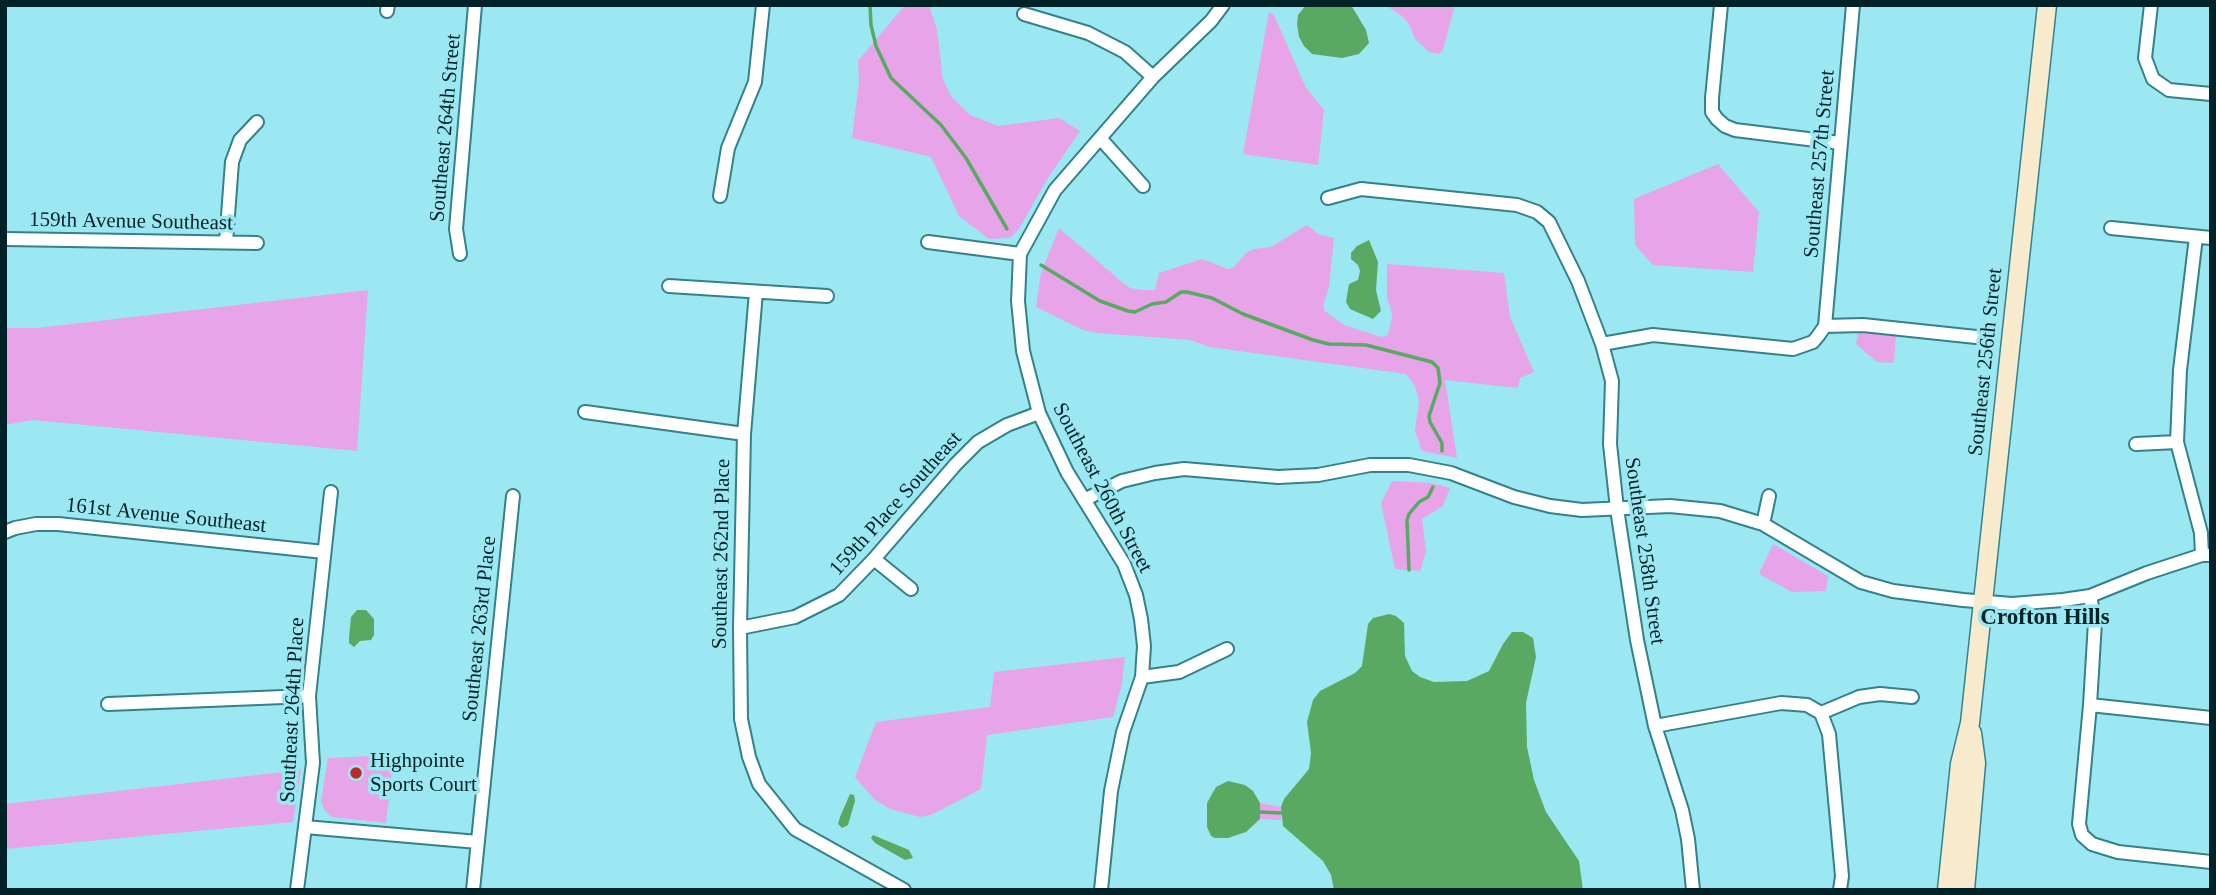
<!DOCTYPE html>
<style>
body{margin:0}
#map{position:relative;width:2216px;height:895px;overflow:hidden;background:#9be8f2;font-family:Georgia,serif}
canvas{display:block}
.frame{position:absolute;inset:0;border:7px solid #012226;pointer-events:none}
</style>
<div id="map">
<canvas width="2216" height="895"></canvas>
<div class="frame"></div>
</div>
<script>
const g = document.querySelector('canvas').getContext('2d');
g.lineJoin = 'round';
function fillPath(path, color) {
  g.fillStyle = color;
  g.fill(path, 'evenodd');
}
function poly(rows) {
  const path = new Path2D();
  for (const r of rows) {
    path.moveTo(r[0], r[1]);
    for (let i = 2; i < r.length; i += 2) path.lineTo(r[i], r[i + 1]);
  }
  return path;
}
function trace(path, color, width, dash) {
  g.strokeStyle = color;
  g.lineWidth = width;
  g.lineCap = dash ? 'butt' : 'round';
  g.setLineDash(dash || []);
  g.stroke(path);
}
function drawText(font, color, halo, rows, align = 'center') {
  g.font = font + ' Georgia,serif';
  g.lineWidth = 7;
  g.setLineDash([]);
  g.textBaseline = 'middle';
  g.strokeStyle = halo;
  g.fillStyle = color;
  for (const [text, x, y, turn = 0] of rows) {
    g.save();
    g.translate(x, y);
    g.rotate((+turn || 0) * Math.PI / 180);
    g.textAlign = isNaN(turn) ? turn : align;
    if (halo) g.strokeText(text, 0, 0);
    g.fillText(text, 0, 0);
    g.restore();
  }
}
fillPath(poly([
 [905,5,929,5,937,30,943,80,951,96,970,115,998,126,1059,118,1080,131,1046,181,1019,229,1010,238,989,239,959,216,931,157,852,138,859,81,858,61],
 [1385,5,1455,5,1443,50,1439,54,1429,52,1415,39,1409,24,1402,16],
 [1269,12,1274,15,1306,88,1324,110,1318,165,1243,154],
 [1718,164,1759,212,1753,272,1653,265,1635,245,1634,199],
 [1307,225,1318,234,1334,238,1329,287,1323,306,1325,311,1344,325,1381,337,1388,335,1392,318,1391,309,1387,299,1387,264,1504,273,1510,317,1534,372,1520,378,1518,388,1445,380,1457,458,1422,451,1415,431,1419,401,1415,386,1406,374,1210,347,1190,340,1097,333,1083,330,1036,307,1041,273,1059,228,1123,283,1130,288,1143,290,1155,290,1159,273,1202,259,1228,269,1233,268,1246,253,1254,249,1271,247],
 [368,290,357,451,33,420,5,425,5,328,37,328],
 [1858,331,1896,335,1894,363,1877,362,1856,344],
 [1392,481,1432,483,1450,488,1443,506,1422,519,1426,552,1420,571,1395,569,1381,503],
 [1773,544,1828,576,1826,591,1792,592,1759,574],
 [1125,657,1122,684,1113,717,987,735,981,789,931,815,920,817,890,809,875,800,855,777,876,722,990,707,994,672],
 [394,755,386,823,332,817,325,811,321,801,328,758],
 [301,770,293,822,5,849,5,804],
 [1260,803,1281,807,1281,820,1260,819]
]), '#e7a4e8');
fillPath(poly([
 [1306,5,1351,5,1366,30,1369,43,1359,54,1342,58,1312,54,1304,46,1299,37,1297,24,1298,15],
 [1369,240,1378,262,1376,290,1381,311,1373,319,1350,309,1346,302,1349,284,1358,280,1360,271,1358,265,1351,259,1351,253,1357,246],
 [357,610,366,610,374,619,374,635,371,640,360,641,354,647,349,643,349,638,351,617],
 [1389,614,1396,616,1404,623,1405,656,1412,671,1420,677,1434,682,1467,681,1489,671,1503,644,1512,632,1523,632,1533,638,1536,657,1526,703,1527,747,1534,780,1546,812,1579,861,1583,890,1334,890,1331,875,1323,861,1283,826,1281,807,1284,799,1309,769,1311,753,1307,722,1313,700,1320,691,1355,673,1362,666,1368,624,1373,618],
 [1228,781,1245,785,1253,791,1260,803,1260,819,1246,832,1228,838,1215,838,1211,836,1207,827,1207,803,1216,787],
 [850,794,854,795,855,801,848,825,842,828,838,824,840,817],
 [873,835,909,850,913,858,905,860,875,843,871,838]
]), '#5aa963');
trace(poly([
 [870,5,871,25,876,46,891,78,941,125,966,158,1007,229],
 [1041,265,1100,301,1128,311,1135,312,1152,304,1166,302,1181,292,1187,292,1212,298,1243,314,1313,340,1329,344,1366,345,1432,362,1438,368,1440,383,1429,416,1430,422,1442,443,1442,451],
 [1409,570,1407,520,1409,514,1419,502,1428,497,1433,487],
 [1260,812,1281,813]
]), '#5aa963', 3.5);
const minor = poly([
 [1721,5,1712,98,1712,112,1717,119,1725,126,1735,130,1840,143],
 [2151,5,2145,58,2153,79,2169,90,2211,94],
 [387,11,388,5],
 [1024,14,1088,33,1125,52,1153,77],
 [1100,138,1143,186],
 [720,196,728,148,755,82,763,5],
 [1328,198,1361,189,1517,205,1537,212,1549,222,1578,281,1602,344,1612,381,1610,444,1617,509,1637,640,1655,726,1682,810,1688,839,1693,890],
 [2111,228,2211,238],
 [2196,237,2180,370,2177,442,2201,533,2202,555],
 [5,239,257,243],
 [226,242,232,162,240,140,257,122],
 [928,242,1020,254],
 [460,254,456,229,475,5],
 [669,286,827,296],
 [756,292,744,434,740,628,741,719,749,757,759,784,795,829,904,890],
 [1825,326,1863,325,1976,337],
 [1602,344,1653,335,1793,349,1813,342,1818,336,1825,326,1853,5],
 [585,412,744,434],
 [2136,444,2177,442],
 [1084,500,1122,481,1155,473,1184,469,1278,477,1318,475,1370,465,1409,465,1451,473,1514,497,1550,506,1582,510,1670,506,1720,511,1763,524,1861,582,1893,591,1963,600,2012,604,2063,600,2090,596,2147,573,2202,555,2211,555],
 [1763,524,1769,496],
 [5,532,15,528,36,524,58,524,324,552],
 [874,559,911,589],
 [2090,596,2095,622,2090,705,2079,824,2082,835,2092,844,2118,852,2211,862],
 [740,628,795,617,839,595,874,559,956,464,978,442,1007,425,1039,413],
 [1142,677,1179,672,1227,649],
 [108,704,309,696],
 [2090,705,2211,718],
 [1821,713,1829,734,1842,876,1840,890],
 [1655,726,1781,703,1807,705,1821,713,1859,697,1880,694,1912,697],
 [305,827,478,842],
 [297,890,313,763,309,696,331,492],
 [473,890,513,496],
 [1101,890,1111,791,1123,732,1142,677,1144,646,1141,619,1136,595,1124,564,1067,472,1039,413,1023,351,1018,301,1020,254,1055,190,1153,77,1211,21,1223,5]
]);
const secondary = poly([
 [1947,890,1960,764,1970,723,2047,5],
 [1965,890,1976,763,1972,733]
]);
trace(minor, '#33818b', 16);
trace(secondary, '#33818b', 21);
trace(minor, '#fff', 12);
trace(secondary, '#f8ebcd', 18);
for (const [x, y, r, color] of [
 [356,773,7,"#bb2b2b"]
]) {
  const dot = new Path2D();
  dot.arc(x, y, r, 0, 2 * Math.PI);
  g.fillStyle = color;
  g.fill(dot);
  trace(dot, '#9be8f2', 2.5);
}
drawText('21px', '#012226', '#9be8f2', [
 ["Southeast 264th Street",446,128,-85],
 ["Southeast 257th Street",1820,164,-85],
 ["159th Avenue Southeast",131,222,1],
 ["Southeast 256th Street",1986,362,-84],
 ["Southeast 260th Street",1102,488,62],
 ["159th Place Southeast",896,504,-48],
 ["161st Avenue Southeast",166,516,6],
 ["Southeast 258th Street",1644,551,82],
 ["Southeast 262nd Place",722,554,-89],
 ["Southeast 263rd Place",480,629,-84],
 ["Southeast 264th Place",293,710,-87]
]);
drawText('21px', '#012226', '#9be8f2', [
 ["Highpointe",370,761],
 ["Sports Court",370,785]
], 'left');
drawText('bold 23px', '#012226', '#9be8f2', [
 ["Crofton Hills",2045,618]
]);
</script>
